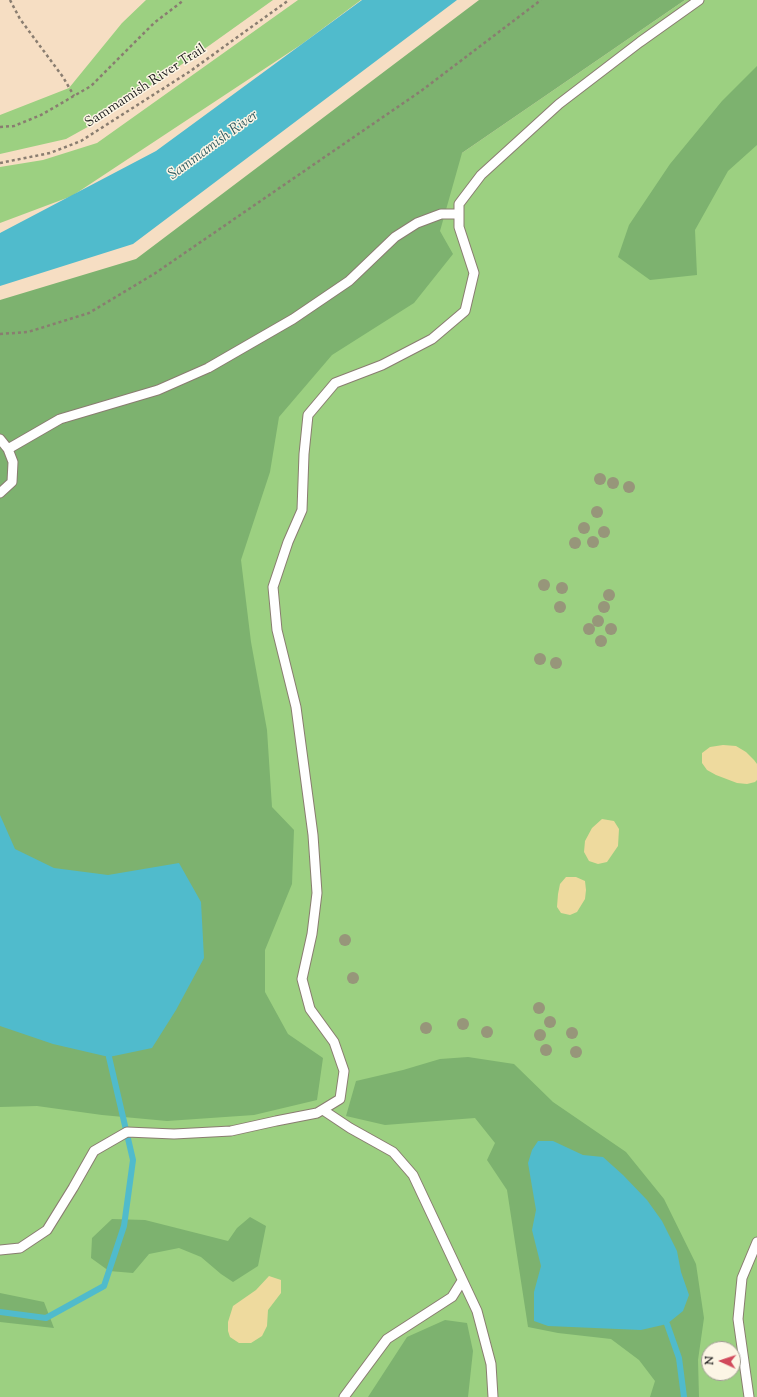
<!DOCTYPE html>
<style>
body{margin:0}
#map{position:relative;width:757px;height:1397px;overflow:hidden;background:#f6dec3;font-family:"Sorts Mill Goudy",serif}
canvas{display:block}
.north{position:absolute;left:701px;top:1341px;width:40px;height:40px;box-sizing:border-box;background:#fcf5e5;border:1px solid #a29e95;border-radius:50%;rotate:273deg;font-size:11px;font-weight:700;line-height:16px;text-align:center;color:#1c1c1c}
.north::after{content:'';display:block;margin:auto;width:14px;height:18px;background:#d1495b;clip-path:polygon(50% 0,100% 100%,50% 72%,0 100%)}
</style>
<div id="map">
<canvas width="757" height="1397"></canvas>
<div class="north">N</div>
</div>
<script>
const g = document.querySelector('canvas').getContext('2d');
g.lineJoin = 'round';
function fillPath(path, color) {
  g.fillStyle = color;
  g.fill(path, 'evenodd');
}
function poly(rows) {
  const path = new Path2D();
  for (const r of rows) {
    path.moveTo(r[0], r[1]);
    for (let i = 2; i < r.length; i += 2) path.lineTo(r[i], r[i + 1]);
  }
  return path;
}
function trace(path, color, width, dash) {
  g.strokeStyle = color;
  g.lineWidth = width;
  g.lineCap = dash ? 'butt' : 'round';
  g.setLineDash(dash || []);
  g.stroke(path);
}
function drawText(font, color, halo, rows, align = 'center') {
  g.font = font + ' "Sorts Mill Goudy",serif';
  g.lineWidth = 3;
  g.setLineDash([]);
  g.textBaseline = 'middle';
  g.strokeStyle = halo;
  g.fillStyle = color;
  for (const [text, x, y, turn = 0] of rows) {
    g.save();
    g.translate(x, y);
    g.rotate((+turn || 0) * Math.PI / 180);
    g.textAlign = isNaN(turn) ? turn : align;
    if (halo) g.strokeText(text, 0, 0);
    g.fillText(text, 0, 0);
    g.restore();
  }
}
fillPath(poly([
 [146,0,273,0,210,45,102,119,66,139,0,154,0,115,69,88,122,23],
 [298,0,361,0,302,44,72,196,0,223,0,167,43,160,97,143],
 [685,0,757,0,757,1397,0,1397,0,357,462,153],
 [709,1349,733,1349,733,1373,709,1373]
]), '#9cd081');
fillPath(poly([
 [479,0,685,0,462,153,440,231,453,254,414,303,332,355,279,417,270,472,241,560,251,642,267,730,272,807,294,830,292,884,265,950,265,992,288,1034,323,1058,317,1100,254,1115,167,1121,102,1115,37,1106,0,1107,0,300,136,259],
 [757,66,757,145,728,171,695,230,697,275,650,280,618,257,629,225,670,164,722,101],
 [468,1057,514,1064,553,1102,626,1152,664,1199,696,1264,704,1318,698,1360,699,1397,650,1397,655,1381,639,1360,611,1339,558,1333,528,1327,507,1190,487,1160,495,1143,475,1118,385,1125,346,1116,356,1081,403,1070,440,1059],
 [250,1217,266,1226,258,1266,233,1282,221,1274,201,1257,179,1248,149,1254,133,1273,109,1271,91,1258,92,1238,112,1219,145,1220,228,1241,237,1228],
 [0,1293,44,1302,54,1328,0,1322],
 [445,1320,467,1323,473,1351,468,1397,368,1397,407,1337]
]), '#7db26f');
fillPath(poly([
 [723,745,736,746,746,752,754,760,757,764,757,780,755,782,747,784,737,783,716,775,707,770,702,763,702,753,710,747],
 [602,819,614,821,619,829,618,846,607,862,598,864,589,861,584,852,585,841,592,828],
 [566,877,576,877,585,881,586,890,585,899,577,912,570,915,561,913,557,907,558,894,560,884],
 [269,1276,281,1280,281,1293,268,1310,267,1326,262,1336,251,1343,239,1343,230,1337,228,1331,228,1322,233,1306,256,1290]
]), '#eeda9e');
fillPath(poly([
 [362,0,457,0,133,244,0,286,0,233,156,151],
 [0,815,15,849,54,868,108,875,179,863,201,902,204,958,176,1010,152,1048,109,1057,53,1044,0,1026],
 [538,1141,553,1141,583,1155,603,1157,623,1175,647,1200,662,1221,677,1251,681,1272,689,1295,683,1311,667,1324,641,1330,548,1326,534,1321,534,1292,541,1266,532,1230,536,1210,528,1163,532,1150]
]), '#50bbcc');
trace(poly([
 [0,1312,46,1318,104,1286,124,1226,133,1160,109,1057],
 [667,1324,679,1358,684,1397]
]), '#50bbcc', 6);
const lane = poly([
 [0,439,8,449,13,462,12,482,0,493],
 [8,449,60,419,158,390,208,368,293,319,349,281,395,237,417,223,441,214,459,214],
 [323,1110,350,1128,393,1152,413,1175,477,1311,491,1364,493,1397],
 [0,1250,20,1248,47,1230,73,1188,94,1151,127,1132,174,1134,231,1131,276,1121,317,1113,340,1099,344,1071,334,1042,310,1009,302,979,312,934,317,893,313,835,296,707,277,630,273,587,288,542,302,510,304,454,308,415,335,383,382,365,432,339,465,311,474,273,459,227,459,204,481,175,559,104,640,42,699,0],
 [344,1397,387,1339,452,1297,462,1281],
 [749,1397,738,1319,742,1278,757,1242]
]);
trace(lane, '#897d70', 11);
trace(poly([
 [10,0,20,19,63,77,74,96],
 [0,127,14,126,41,115,91,86,154,23,184,0],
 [0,163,50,153,81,141,189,72,289,0],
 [0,334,28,332,89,313,154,274,421,91,541,0]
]), '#897d70', 2.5, [3, 3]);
trace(lane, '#fff', 9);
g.fillStyle = '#97967a';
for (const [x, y] of [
 [600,479],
 [613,483],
 [629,487],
 [597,512],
 [584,528],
 [604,532],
 [593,542],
 [575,543],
 [544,585],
 [562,588],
 [609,595],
 [560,607],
 [604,607],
 [598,621],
 [589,629],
 [611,629],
 [601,641],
 [540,659],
 [556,663],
 [345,940],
 [353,978],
 [539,1008],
 [550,1022],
 [463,1024],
 [426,1028],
 [487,1032],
 [572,1033],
 [540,1035],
 [546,1050],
 [576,1052]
]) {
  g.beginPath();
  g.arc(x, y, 6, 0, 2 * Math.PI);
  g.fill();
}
drawText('14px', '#1c1c1c', '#fcf5e5', [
 ["Sammamish River Trail",146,87,-33]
]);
drawText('italic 15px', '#315c62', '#fcf5e5', [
 ["Sammamish River",214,146,-36]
]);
</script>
